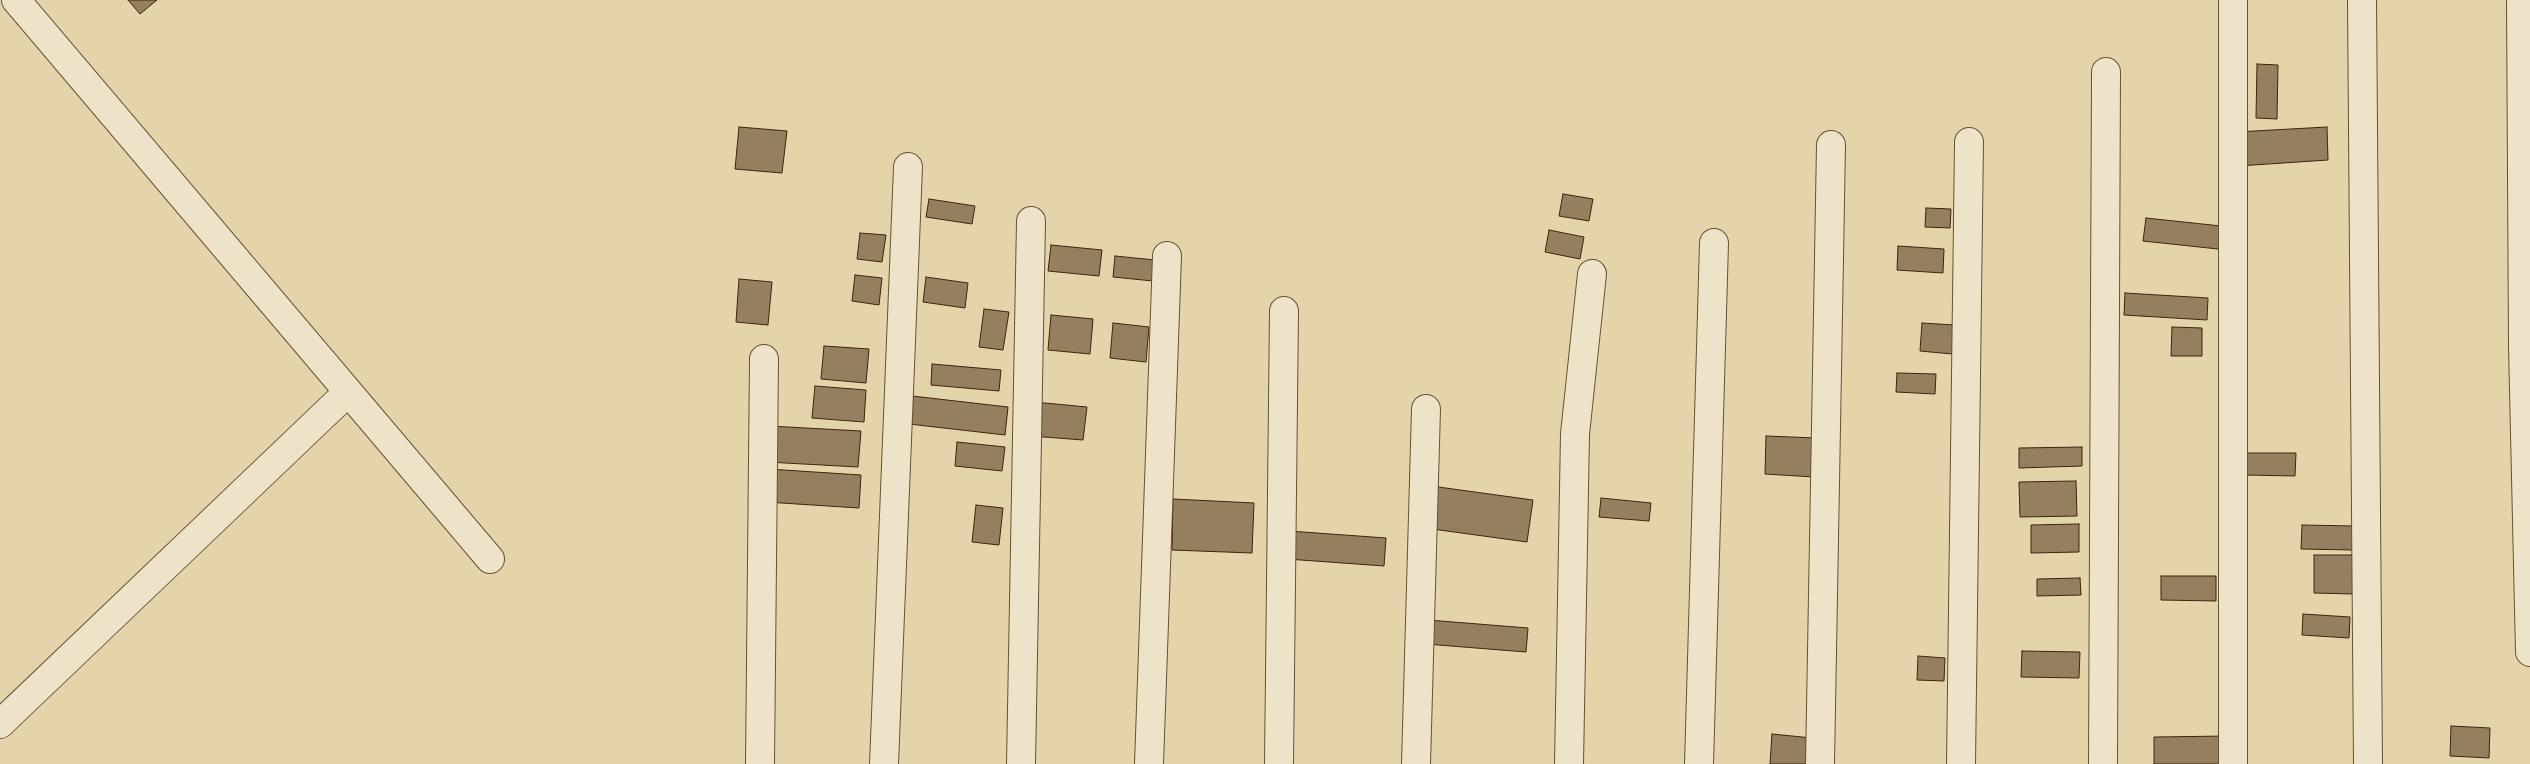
<!DOCTYPE html>
<style>
body{margin:0}
canvas{display:block;background:#e3d4aa}
</style>
<canvas width="2530" height="764"></canvas>
<script>
const g = document.querySelector('canvas').getContext('2d');
g.lineJoin = 'round';
function fillPath(path, color) {
  g.fillStyle = color;
  g.fill(path, 'evenodd');
}
function poly(rows) {
  const path = new Path2D();
  for (const r of rows) {
    path.moveTo(r[0], r[1]);
    for (let i = 2; i < r.length; i += 2) path.lineTo(r[i], r[i + 1]);
  }
  return path;
}
function trace(path, color, width, dash) {
  g.strokeStyle = color;
  g.lineWidth = width;
  g.lineCap = dash ? 'butt' : 'round';
  g.setLineDash(dash || []);
  g.stroke(path);
}
const building = poly([
 [128,0,157,0,140,14,128,0],
 [2257,64,2278,65,2277,119,2256,118,2257,64],
 [739,127,787,131,782,173,735,169,739,127],
 [2327,127,2328,160,2238,166,2236,132,2327,127],
 [1563,194,1593,199,1589,221,1559,216,1563,194],
 [929,199,975,206,972,224,926,217,929,199],
 [1926,208,1951,209,1950,228,1925,227,1926,208],
 [2146,218,2221,226,2218,249,2143,241,2146,218],
 [1549,230,1584,237,1580,259,1545,252,1549,230],
 [860,233,886,235,882,262,857,259,860,233],
 [1051,245,1102,250,1099,276,1048,271,1051,245],
 [1898,246,1944,249,1943,273,1897,270,1898,246],
 [1115,256,1155,260,1153,281,1113,277,1115,256],
 [855,275,882,278,879,305,852,301,855,275],
 [926,277,968,283,965,308,923,302,926,277],
 [739,279,772,282,768,325,736,322,739,279],
 [2125,293,2208,298,2207,320,2124,315,2125,293],
 [984,309,1009,312,1003,350,979,347,984,309],
 [1051,315,1093,319,1090,354,1048,350,1051,315],
 [1113,323,1149,327,1146,362,1110,358,1113,323],
 [1922,323,1954,325,1952,354,1920,351,1922,323],
 [2172,327,2202,328,2202,356,2171,356,2172,327],
 [824,346,869,349,866,383,821,379,824,346],
 [932,364,1001,370,999,391,931,385,932,364],
 [1897,373,1936,374,1935,394,1896,392,1897,373],
 [815,386,866,390,864,422,812,418,815,386],
 [912,396,1008,407,1005,435,909,424,912,396],
 [1034,402,1087,407,1083,440,1031,436,1034,402],
 [769,426,861,431,858,467,767,462,769,426],
 [1766,436,1816,438,1814,477,1765,474,1766,436],
 [957,442,1005,447,1002,471,955,466,957,442],
 [2082,447,2082,466,2019,468,2019,448,2082,447],
 [2247,453,2296,453,2295,476,2246,475,2247,453],
 [768,469,861,475,859,508,766,502,768,469],
 [2076,481,2077,516,2020,517,2019,482,2076,481],
 [1431,486,1533,500,1527,542,1425,528,1431,486],
 [1601,498,1651,503,1649,521,1599,517,1601,498],
 [1173,499,1254,503,1252,553,1172,550,1173,499],
 [976,505,1003,508,999,545,972,542,976,505],
 [2079,524,2079,552,2031,553,2031,525,2079,524],
 [2302,525,2354,526,2353,550,2301,549,2302,525],
 [1289,531,1386,538,1384,566,1287,559,1289,531],
 [2314,555,2354,555,2353,594,2314,593,2314,555],
 [2161,576,2216,576,2216,601,2161,600,2161,576],
 [2080,578,2081,595,2037,596,2037,579,2080,578],
 [2303,614,2350,617,2349,638,2302,635,2303,614],
 [1428,620,1528,628,1526,652,1426,644,1428,620],
 [2022,651,2080,652,2079,678,2021,677,2022,651],
 [1918,656,1945,658,1944,681,1917,680,1918,656],
 [2451,726,2490,728,2489,758,2450,756,2451,726],
 [1772,734,1812,738,1810,764,1770,764,1772,734],
 [2228,736,2228,764,2154,764,2154,737,2228,736]
]);
fillPath(building, '#94805f');
trace(building, '#3e250d', 1);
const minor = poly([
 [16,0,490,559],
 [2233,0,2233,764],
 [2362,0,2368,764],
 [2521,0,2523,346,2530,652],
 [0,724,348,392],
 [760,764,764,359],
 [884,764,908,167],
 [1021,764,1031,221],
 [1149,764,1167,256],
 [1279,764,1284,311],
 [1416,764,1426,409],
 [1569,764,1575,434,1592,274],
 [1699,764,1714,243],
 [1820,764,1831,145],
 [1961,764,1969,142],
 [2103,764,2106,72]
]);
trace(minor, '#675134', 30);
trace(minor, '#ede3c8', 28);
</script>
